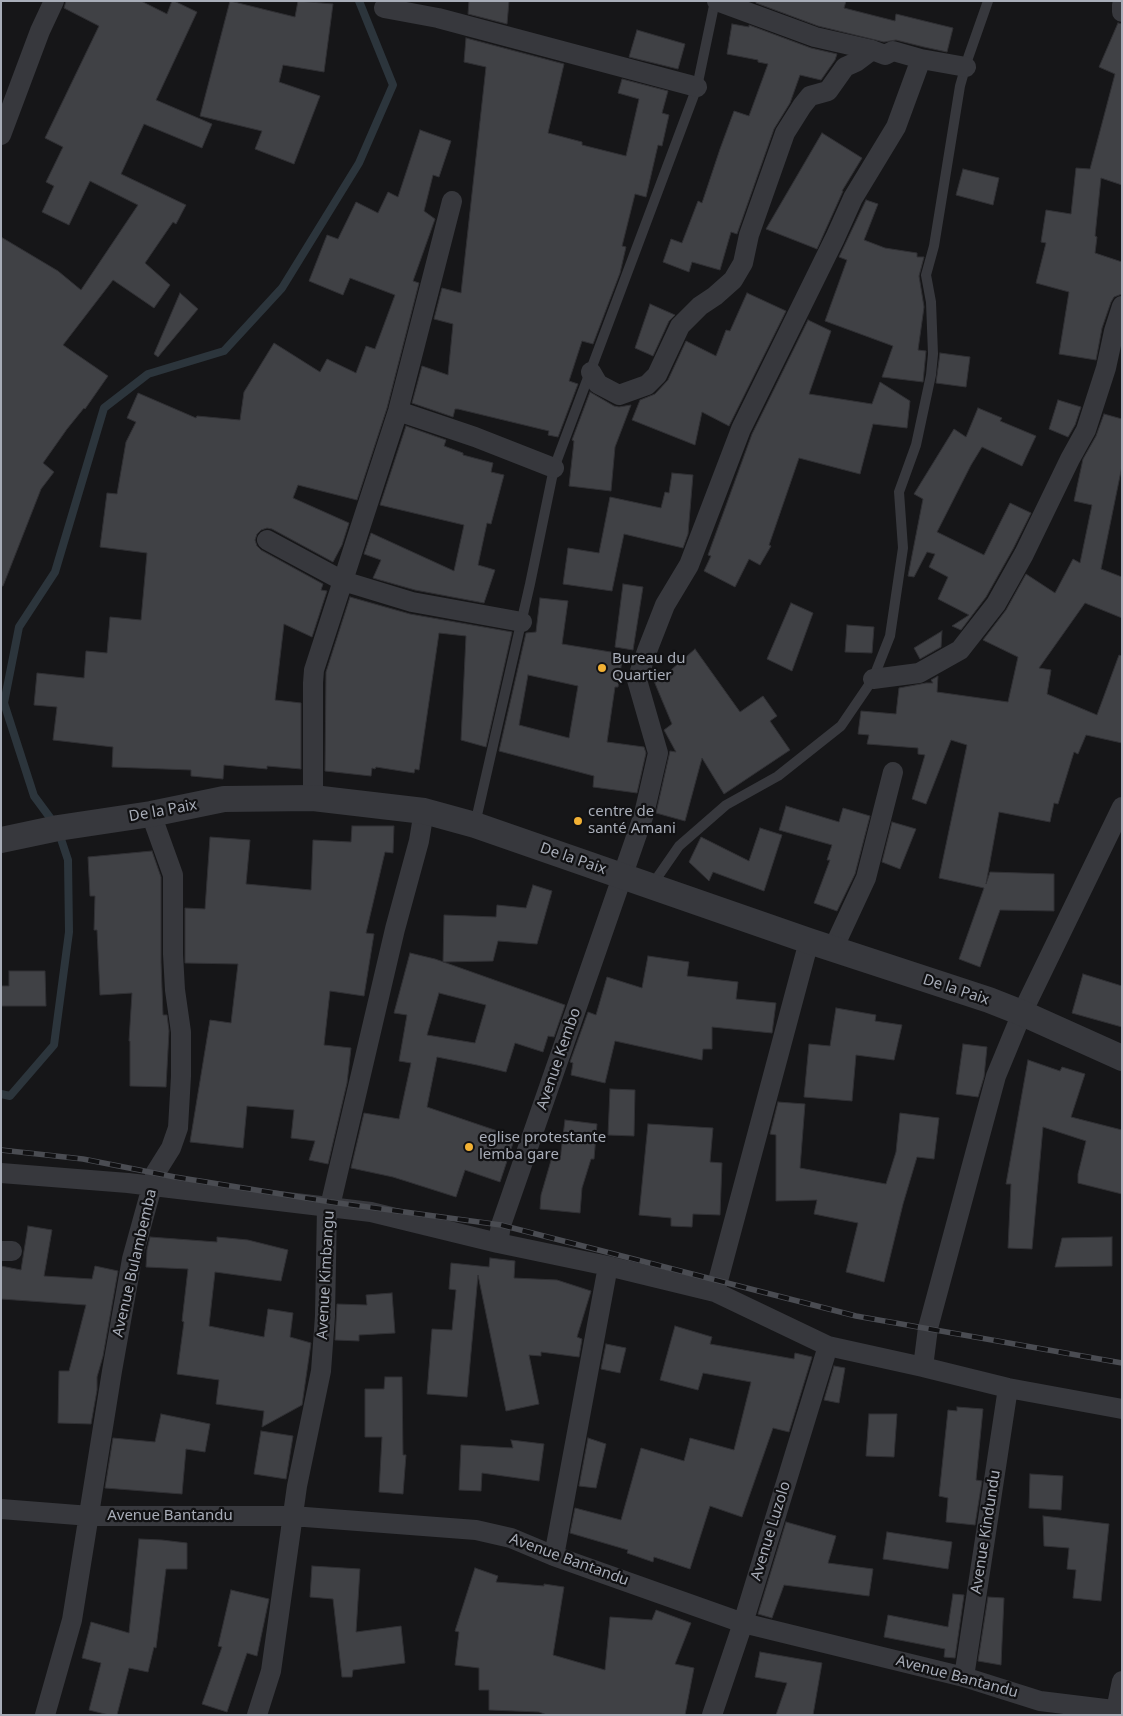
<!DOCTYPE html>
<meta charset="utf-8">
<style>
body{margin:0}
#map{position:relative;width:1123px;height:1716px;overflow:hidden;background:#161618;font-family:"Noto Sans",sans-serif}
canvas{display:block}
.frame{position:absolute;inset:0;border:2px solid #a8adb8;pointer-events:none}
</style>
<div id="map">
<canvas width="1123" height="1716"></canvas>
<div class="frame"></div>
</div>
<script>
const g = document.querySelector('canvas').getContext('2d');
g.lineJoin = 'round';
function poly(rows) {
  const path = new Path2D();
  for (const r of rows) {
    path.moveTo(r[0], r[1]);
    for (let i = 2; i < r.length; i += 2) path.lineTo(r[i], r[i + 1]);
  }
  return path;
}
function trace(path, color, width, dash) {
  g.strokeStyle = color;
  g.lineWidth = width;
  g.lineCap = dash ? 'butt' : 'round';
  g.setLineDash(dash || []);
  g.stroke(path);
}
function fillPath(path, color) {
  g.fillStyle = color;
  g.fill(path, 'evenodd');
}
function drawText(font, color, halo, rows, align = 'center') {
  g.font = font + ' "Noto Sans",sans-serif';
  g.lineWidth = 4.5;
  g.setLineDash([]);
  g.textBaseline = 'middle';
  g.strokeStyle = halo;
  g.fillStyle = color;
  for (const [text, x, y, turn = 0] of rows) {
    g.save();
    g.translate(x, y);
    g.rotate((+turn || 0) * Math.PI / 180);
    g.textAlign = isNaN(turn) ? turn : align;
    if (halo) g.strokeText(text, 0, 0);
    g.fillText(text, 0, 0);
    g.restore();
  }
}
trace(poly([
 [54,823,34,796,4,703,19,627,55,572,104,408,148,374,224,351,282,288,359,163,393,85,359,1],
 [1,1094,10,1096,54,1045,69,932,68,860,59,833]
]), '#2c353c', 8);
const building = poly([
 [66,1,141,1,167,14,172,1,174,1,197,12,156,100,212,124,202,148,144,124,121,174,186,205,176,224,173,222,145,263,170,285,154,308,113,280,63,345,108,376,85,409,84,408,67,429,43,463,54,472,41,489,3,586,1,586,1,237,58,271,81,290,138,205,90,181,69,225,42,212,54,186,46,182,63,147,45,138,99,26,64,8,66,1],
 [230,1,295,17,298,1,333,4,324,72,283,65,279,82,320,96,294,164,255,149,262,131,200,116,230,1],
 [469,1,509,1,507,24,468,14,469,1],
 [756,1,846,1,844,8,895,21,896,14,953,28,947,52,924,47,896,40,884,42,818,26,756,3,756,1],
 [1118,23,1122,24,1122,185,1101,178,1095,236,1097,237,1095,253,1122,262,1122,294,1114,297,1111,302,1102,328,1096,360,1059,354,1069,292,1036,283,1046,243,1041,242,1046,210,1071,214,1076,168,1090,169,1115,74,1099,67,1118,23],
 [732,24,749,27,749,25,811,48,837,54,835,60,821,80,800,75,790,103,774,129,737,234,731,232,720,270,692,262,689,272,663,262,671,239,682,243,698,201,702,203,720,149,734,111,749,116,768,64,758,62,758,60,727,54,732,24],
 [637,30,685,44,678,69,629,57,637,30],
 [466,38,564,64,548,133,582,142,582,145,626,156,639,99,618,93,622,79,668,91,662,113,669,115,662,146,658,145,646,197,635,194,622,246,626,247,620,273,593,344,582,341,569,381,578,384,558,437,548,435,549,431,458,409,455,409,453,417,412,403,422,366,448,375,453,324,434,319,442,288,461,293,486,67,464,62,466,38],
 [420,130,451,141,439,177,433,175,424,211,435,219,413,281,419,283,387,408,357,500,298,485,293,498,349,523,342,545,333,562,272,529,267,528,261,530,257,534,255,540,257,546,261,550,323,584,321,590,327,591,312,637,284,624,275,700,301,703,301,769,267,766,267,769,224,765,223,779,191,776,191,770,112,767,113,747,53,740,57,707,34,705,37,673,84,678,86,651,107,653,110,617,141,620,147,553,100,547,107,493,117,494,126,442,136,422,127,418,138,393,196,418,197,416,240,420,244,392,274,343,320,372,327,359,356,373,366,346,375,349,395,295,350,278,343,295,309,281,327,235,338,239,356,202,378,213,388,192,398,197,420,130],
 [822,133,862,158,842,191,843,191,817,249,766,229,822,133],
 [963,169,999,178,993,205,956,195,963,169],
 [866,200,878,204,864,240,885,248,917,253,917,257,924,257,919,276,924,307,918,350,926,351,923,382,882,377,893,346,825,321,847,260,839,257,866,200],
 [180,293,198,309,158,357,154,354,180,293],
 [747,293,786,311,729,426,702,412,695,445,632,420,640,400,655,394,668,380,686,341,716,356,726,330,730,331,747,293],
 [650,304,675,315,669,321,653,356,635,348,650,304],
 [808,320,831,331,809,394,872,404,880,382,910,401,907,428,873,424,860,474,799,458,769,545,771,546,760,565,749,559,735,587,704,571,711,556,708,555,752,434,808,320],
 [940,353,970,357,966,387,936,383,940,353],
 [590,392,614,406,619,407,631,405,615,447,611,491,569,486,574,441,572,440,590,392],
 [1058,400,1081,407,1075,425,1068,437,1049,429,1058,400],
 [978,408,1002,418,1000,421,1036,436,1022,466,982,447,971,465,937,532,984,555,1010,503,1031,513,1013,549,986,597,961,630,952,626,969,615,938,599,948,577,929,567,935,554,927,552,914,577,908,576,923,499,914,494,954,429,966,437,978,408],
 [1104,414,1122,419,1122,466,1101,569,1122,577,1122,618,1085,603,1039,668,1051,670,1047,694,1097,715,1119,655,1122,656,1122,743,1086,735,1078,754,1074,752,1058,804,1054,803,1050,822,999,812,986,884,990,872,1054,874,1054,911,1000,910,980,967,959,959,984,888,939,878,967,745,951,740,926,804,912,799,925,755,918,754,918,748,867,744,869,735,858,734,861,711,896,714,899,688,926,683,933,683,931,680,938,676,937,692,1008,702,1018,657,983,640,1006,610,1026,574,1055,593,1073,559,1080,563,1092,505,1074,501,1083,459,1096,436,1104,414],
 [406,426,446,440,444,446,463,453,463,455,493,463,491,472,504,475,491,524,487,523,478,565,495,570,484,603,415,590,373,578,381,560,364,554,371,533,454,571,464,525,380,505,406,426],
 [672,473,693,475,688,534,683,548,624,534,612,591,563,584,568,548,599,553,610,497,661,508,665,492,669,493,672,473],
 [623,584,643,587,633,650,615,647,623,584],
 [350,597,410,614,512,632,486,747,461,740,466,636,439,633,419,770,415,769,414,773,376,767,375,769,372,768,371,776,325,771,326,672,350,597],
 [540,598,568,601,562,644,623,654,618,687,615,687,607,742,644,747,646,753,637,793,593,787,594,776,499,751,526,633,536,632,540,598],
 [528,675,578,686,569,738,519,725,528,675],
 [791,603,813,613,792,671,767,659,791,603],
 [847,625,874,627,872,653,845,652,847,625],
 [942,631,941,647,920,659,914,648,942,631],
 [695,649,740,712,763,696,777,716,770,721,790,750,724,794,702,758,685,821,656,813,670,751,676,752,664,730,672,724,654,681,663,677,695,649],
 [786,806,839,822,843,808,870,816,855,874,837,911,814,903,830,860,827,860,832,845,779,830,786,806],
 [892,822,916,829,900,869,882,862,892,822],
 [352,826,394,826,393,853,385,852,366,933,374,934,364,996,330,991,324,1045,351,1048,347,1083,328,1164,309,1160,315,1141,291,1138,294,1110,247,1106,243,1148,190,1142,210,1020,231,1023,238,964,185,963,185,908,205,909,210,837,250,840,246,884,311,890,313,840,351,842,352,826],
 [760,828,782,835,764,891,713,872,709,881,689,862,701,837,749,861,760,828],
 [152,851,161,877,161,962,163,1015,167,1015,169,1031,166,1087,130,1086,130,1041,129,1041,132,993,100,995,97,930,94,930,95,896,90,896,88,857,152,851],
 [533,885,552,891,537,944,498,941,493,961,443,962,444,915,496,917,497,905,526,908,533,885],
 [410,953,435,959,565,1005,554,1037,548,1036,543,1052,515,1043,506,1072,477,1065,437,1057,427,1107,515,1137,500,1182,465,1170,456,1197,393,1177,351,1168,364,1113,399,1119,411,1063,399,1061,407,1015,394,1013,410,953],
 [439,993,486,1005,475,1043,427,1035,439,993],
 [648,956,689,962,687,976,738,982,736,999,776,1003,772,1033,712,1027,712,1049,703,1049,702,1060,615,1041,605,1083,571,1075,573,1063,570,1062,588,1012,596,1015,607,977,642,988,648,956],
 [9,971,45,971,46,1006,1,1006,1,986,9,986,9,971],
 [1083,974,1122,986,1122,1027,1072,1013,1083,974],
 [836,1008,876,1015,875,1021,902,1025,894,1060,856,1055,852,1101,804,1097,809,1044,830,1046,836,1008],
 [963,1044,987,1047,984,1077,978,1097,956,1094,963,1044],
 [1028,1060,1060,1071,1062,1067,1085,1074,1071,1117,1122,1130,1122,1194,1078,1183,1078,1174,1086,1141,1043,1127,1032,1249,1008,1248,1011,1184,1006,1184,1028,1060],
 [610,1089,635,1090,634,1136,608,1135,610,1089],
 [778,1102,805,1104,800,1168,886,1184,896,1152,900,1113,939,1118,934,1159,917,1157,903,1204,884,1282,846,1272,858,1223,814,1214,817,1200,776,1201,776,1135,770,1134,778,1102],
 [565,1120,597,1124,594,1159,591,1159,582,1188,580,1213,540,1209,541,1195,552,1157,560,1160,565,1120],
 [648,1124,713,1128,710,1162,722,1163,720,1215,693,1214,692,1227,671,1226,671,1218,639,1215,648,1124],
 [28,1226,52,1230,44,1276,92,1279,95,1266,118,1271,103,1356,97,1377,97,1390,91,1424,58,1423,59,1371,69,1371,86,1305,1,1299,1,1266,21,1270,28,1226],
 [150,1237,217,1242,217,1237,248,1240,288,1250,281,1281,215,1272,209,1326,264,1337,268,1309,293,1313,290,1337,311,1343,302,1405,262,1427,264,1411,216,1404,219,1380,177,1374,184,1322,182,1321,188,1269,146,1267,147,1250,150,1237],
 [1112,1237,1112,1266,1055,1267,1062,1238,1112,1237],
 [490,1258,515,1261,514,1278,557,1280,591,1291,577,1337,582,1339,579,1357,541,1352,541,1356,529,1355,539,1404,506,1411,478,1275,467,1397,427,1394,432,1329,452,1330,456,1290,449,1289,451,1263,489,1267,490,1258],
 [392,1293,395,1333,359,1335,359,1341,335,1340,337,1304,367,1305,366,1295,392,1293],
 [675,1326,712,1337,710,1344,794,1359,795,1353,812,1357,789,1432,773,1428,742,1517,710,1506,690,1569,654,1557,653,1562,627,1553,628,1550,570,1533,575,1508,621,1520,641,1448,684,1461,690,1438,734,1450,751,1382,703,1373,698,1390,660,1380,675,1326],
 [606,1344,626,1348,620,1373,601,1369,606,1344],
 [834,1366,845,1368,839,1403,824,1400,834,1366],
 [385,1377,402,1377,403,1455,406,1455,403,1494,379,1492,382,1437,365,1437,365,1389,384,1389,385,1377],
 [957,1407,983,1409,976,1480,982,1481,975,1525,946,1522,948,1498,939,1496,948,1410,957,1411,957,1407],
 [161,1414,210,1424,205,1452,186,1449,182,1494,105,1488,113,1438,155,1442,161,1414],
 [869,1414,897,1414,894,1457,866,1456,869,1414],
 [261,1431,293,1436,286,1479,254,1474,261,1431],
 [588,1438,606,1444,596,1488,579,1486,588,1438],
 [511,1440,544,1444,539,1481,482,1473,481,1491,459,1490,461,1445,513,1448,511,1440],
 [1030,1474,1063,1476,1061,1510,1029,1508,1030,1474],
 [1043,1516,1109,1524,1101,1601,1073,1598,1076,1570,1067,1569,1069,1548,1044,1546,1043,1516],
 [786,1522,836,1536,828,1563,873,1569,869,1596,784,1585,772,1618,758,1614,786,1522],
 [887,1532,952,1542,948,1569,883,1559,887,1532],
 [139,1539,162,1540,187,1543,187,1569,166,1569,156,1648,154,1647,148,1672,129,1668,117,1715,109,1715,89,1710,101,1663,82,1658,91,1622,129,1633,139,1539],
 [312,1566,360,1569,356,1632,401,1626,405,1663,353,1670,352,1677,342,1677,333,1599,310,1597,312,1566],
 [475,1568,498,1576,496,1582,544,1586,544,1584,564,1587,553,1655,605,1670,610,1617,652,1620,656,1610,691,1623,675,1664,694,1668,685,1715,547,1715,539,1712,489,1710,489,1690,479,1690,479,1668,455,1665,459,1632,455,1631,475,1568],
 [231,1590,269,1599,257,1656,247,1653,227,1712,202,1704,222,1647,218,1646,231,1590],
 [953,1594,964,1595,955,1658,944,1657,945,1649,884,1637,888,1615,948,1627,953,1594],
 [988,1597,1004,1598,1001,1665,978,1661,988,1597],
 [760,1652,822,1663,813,1715,776,1715,787,1683,755,1677,760,1652]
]);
fillPath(building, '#404145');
trace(building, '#303034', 1);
trace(poly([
 [475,824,530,584,554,468,697,87,715,1],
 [652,885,679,846,726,805,778,776,841,726,873,679,890,636,903,548,899,492,916,445,931,375,933,354,931,302,926,275,934,246,960,86,968,58,988,1]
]), '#37383d', 10);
trace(poly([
 [717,1,815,37,872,50,885,55,893,51,921,59,966,67],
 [1122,5,1122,12],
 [384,8,438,18,697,87],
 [1,135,40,31,54,1],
 [591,372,598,384,619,395,647,385,657,375,680,326,700,306,715,296,733,280,743,263,749,235,785,133,802,106,810,96,828,91,845,67,856,62,872,50],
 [398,411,475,437,554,468],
 [267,540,343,581,412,602,522,622],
 [873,679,919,673,960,650,996,604,1024,554,1070,459,1086,430,1106,368,1114,331,1122,306],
 [313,798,313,683,314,670,398,411,452,201],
 [833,949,866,878,893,772],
 [1,1173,128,1183,371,1212,498,1243,608,1266,715,1292,828,1346,923,1367,1008,1388,1122,1409],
 [498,1243,501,1225,644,814,658,753,637,680,647,651,665,605,689,565,741,429,835,238,853,198,896,127,921,59],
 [1,1251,12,1251],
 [715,1292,809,941],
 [923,1367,928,1328,996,1076,1022,1013,1122,807],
 [1,1509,90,1516,292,1516,476,1530,511,1538,554,1556,743,1623,964,1677,1040,1701,1122,1711],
 [554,1556,608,1266],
 [964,1677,1008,1388],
 [1116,1710,1122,1681],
 [45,1715,72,1620,112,1371,132,1259,156,1172,171,1148,178,1128,181,1076,181,1032,175,990,173,954,173,875,151,814],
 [257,1715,271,1671,297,1486,321,1371,325,1316,327,1207,331,1202,395,929,419,841,424,811],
 [712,1715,743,1623,828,1346]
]), '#37383d', 20);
trace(poly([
 [1,840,58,828,151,814,224,799,313,798,424,811,475,825,809,941,989,1000,1022,1013,1122,1058]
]), '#37383d', 26);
const rail = poly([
 [1,1150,83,1159,175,1177,331,1202,501,1225,856,1316,1122,1363]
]);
trace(rail, '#4a4c52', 5.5);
trace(rail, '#111113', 4, [11]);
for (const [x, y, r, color] of [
 [602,668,5,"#f2b134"],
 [578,821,5,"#f2b134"],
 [469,1147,5,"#f2b134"]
]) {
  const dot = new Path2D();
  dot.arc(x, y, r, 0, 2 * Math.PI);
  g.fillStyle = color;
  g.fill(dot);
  trace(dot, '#111113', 2);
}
drawText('15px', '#a8adb8', '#111113', [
 ["Bureau du",612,659],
 ["Quartier",612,676],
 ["centre de",588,812],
 ["santé Amani",588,829],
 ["eglise protestante",479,1138],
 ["lemba gare",479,1155]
], 'left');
drawText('15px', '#a8adb8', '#111113', [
 ["De la Paix",163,811,-10],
 ["De la Paix",573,859,19],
 ["De la Paix",956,990,18],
 ["Avenue Kembo",559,1059,-71],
 ["Avenue Bulambemba",135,1263,-77],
 ["Avenue Kimbangu",326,1275,-87],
 ["Avenue Bantandu",170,1516],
 ["Avenue Luzolo",771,1531,-73],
 ["Avenue Kindundu",986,1532,-81],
 ["Avenue Bantandu",569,1560,20],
 ["Avenue Bantandu",957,1677,15]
]);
</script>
